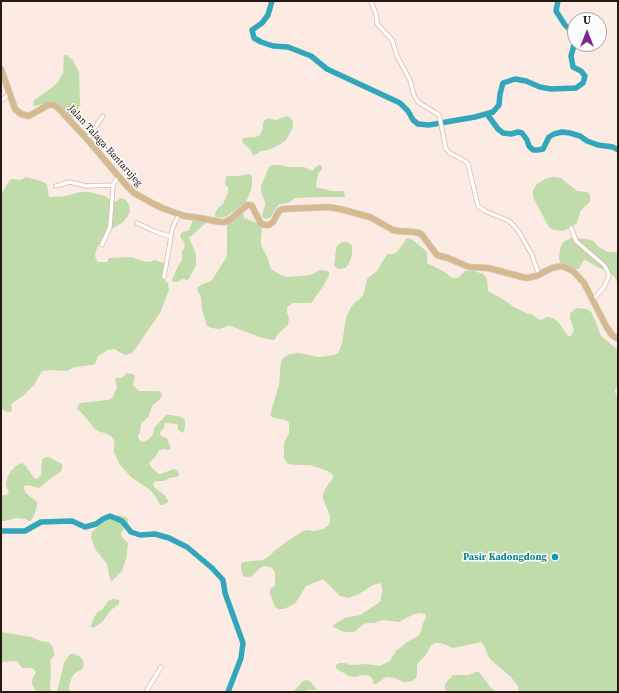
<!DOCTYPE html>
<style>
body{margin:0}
#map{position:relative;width:619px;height:693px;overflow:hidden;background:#fbebe3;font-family:"Source Serif 4",serif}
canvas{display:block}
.frame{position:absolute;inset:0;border:2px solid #261912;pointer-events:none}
.north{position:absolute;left:567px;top:12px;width:40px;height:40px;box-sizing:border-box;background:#fcfcfc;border:1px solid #a6a19e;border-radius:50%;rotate:0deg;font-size:11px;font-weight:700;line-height:16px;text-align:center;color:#261912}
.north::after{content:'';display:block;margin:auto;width:14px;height:18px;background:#7b2695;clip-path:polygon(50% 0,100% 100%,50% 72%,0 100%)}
</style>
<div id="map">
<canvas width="619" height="693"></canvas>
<div class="frame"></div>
<div class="north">U</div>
</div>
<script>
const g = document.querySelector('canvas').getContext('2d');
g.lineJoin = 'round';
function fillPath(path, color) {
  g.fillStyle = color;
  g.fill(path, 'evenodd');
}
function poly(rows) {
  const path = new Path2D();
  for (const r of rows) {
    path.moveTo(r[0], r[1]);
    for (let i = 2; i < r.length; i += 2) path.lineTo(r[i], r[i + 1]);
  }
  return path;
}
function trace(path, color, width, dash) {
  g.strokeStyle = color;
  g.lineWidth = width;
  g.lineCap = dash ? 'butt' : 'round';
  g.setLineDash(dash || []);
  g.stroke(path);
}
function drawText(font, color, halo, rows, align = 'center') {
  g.font = font + ' "Source Serif 4",serif';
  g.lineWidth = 3;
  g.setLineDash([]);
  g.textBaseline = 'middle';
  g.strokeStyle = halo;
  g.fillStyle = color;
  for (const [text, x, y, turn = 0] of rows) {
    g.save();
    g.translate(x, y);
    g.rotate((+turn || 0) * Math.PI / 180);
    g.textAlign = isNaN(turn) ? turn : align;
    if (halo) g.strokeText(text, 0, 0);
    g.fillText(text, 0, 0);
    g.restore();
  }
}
fillPath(poly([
 [64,55,66,55,73,60,79,72,80,104,76,115,73,118,69,117,54,104,51,102,35,106,33,105,34,100,36,99,54,86,58,82,63,73],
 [287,116,289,117,292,120,293,123,293,127,286,140,281,144,268,150,261,151,255,155,253,155,250,149,243,143,242,141,243,138,256,137,260,135,263,128,263,123,265,120,267,118,271,119,276,120],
 [272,165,280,165,288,167,304,167,312,171,318,165,321,165,322,167,322,169,318,174,316,187,332,191,344,191,345,197,320,197,295,198,289,203,280,204,276,208,270,218,265,219,262,216,265,205,265,202,261,192,261,186,269,167],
 [248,174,251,175,252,178,252,185,251,190,246,202,227,216,221,218,216,217,215,216,216,211,219,207,223,204,228,193,228,187,225,184,226,177,227,176,239,176],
 [26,177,44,182,47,185,49,197,51,197,66,196,80,192,89,192,105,196,112,202,117,201,120,198,125,199,129,204,130,211,128,216,123,222,107,232,102,238,96,251,95,256,97,261,98,262,107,262,109,258,131,257,146,262,153,261,154,260,161,262,166,264,162,274,162,277,168,283,169,290,160,313,144,336,139,344,132,353,125,355,114,349,108,350,98,356,95,364,93,365,74,367,67,371,50,370,43,371,40,374,34,385,23,396,12,403,11,405,12,410,10,412,8,412,3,410,1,407,1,194,10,180,12,179,21,180],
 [552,177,561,178,577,191,587,192,589,193,590,196,590,202,583,208,580,212,577,223,570,228,563,231,554,230,550,228,546,222,533,197,533,190,537,184,545,179],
 [243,212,244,218,257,223,262,229,261,238,261,245,268,259,271,269,277,273,286,277,310,275,320,270,328,271,329,273,329,275,324,285,312,302,310,303,293,303,287,307,287,312,289,318,288,325,277,335,275,339,273,340,259,337,231,326,227,326,220,329,211,328,207,326,202,310,201,297,197,290,198,287,201,285,208,282,212,280,226,258,227,253,227,223],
 [193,219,207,222,206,223,189,238,196,254,196,265,188,280,183,279,177,282,173,282,172,279,174,276,176,270,182,260,182,251,185,247,184,242,180,237,181,234,182,232,187,231,189,230],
 [407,238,413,240,426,251,427,254,427,263,445,272,452,278,458,278,465,271,474,271,483,274,486,277,487,280,488,291,501,298,514,307,526,313,533,315,538,319,541,320,547,317,553,318,558,322,569,337,572,334,574,329,570,319,570,314,573,310,577,308,587,309,591,312,594,318,601,336,618,350,618,387,615,390,615,392,618,398,618,692,519,692,518,686,511,677,491,660,488,656,484,645,481,642,453,648,441,643,436,643,431,645,426,655,417,664,417,673,416,678,412,681,408,682,403,682,395,678,386,677,376,684,374,684,371,677,367,675,363,675,355,677,349,676,337,669,336,668,336,666,337,664,339,663,344,663,351,665,367,664,379,666,386,663,390,661,396,651,407,642,418,636,421,632,422,626,426,617,425,614,421,613,414,614,399,622,383,620,374,623,368,623,364,624,354,632,344,632,333,627,333,625,345,618,360,615,380,602,381,600,382,592,382,587,380,583,373,585,359,594,348,598,340,596,323,579,321,580,306,586,296,602,294,604,284,609,279,609,275,607,270,594,270,589,274,587,275,585,275,574,274,570,270,567,265,566,260,568,252,576,248,577,243,576,241,568,241,563,243,562,263,560,268,557,277,549,286,542,303,531,307,530,314,531,323,529,329,525,330,521,330,516,323,499,323,494,326,488,333,478,333,475,328,471,310,465,297,465,288,464,284,458,284,443,289,433,289,423,286,420,274,418,270,415,279,385,281,361,286,356,290,354,299,353,319,357,334,355,338,353,342,344,346,318,350,309,354,303,359,300,364,293,367,279,377,271,386,256,388,254,393,254,397,252],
 [571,238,586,239,593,241,600,248,608,252,618,252,618,284,614,276,585,260,583,261,579,269,572,269,563,265,560,262,559,258,560,249,563,242],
 [342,242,346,242,351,244,352,247,352,255,350,261,346,268,338,269,334,266,336,249,337,246],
 [127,373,133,374,135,375,133,385,139,391,159,391,162,394,161,398,152,406,149,416,141,424,140,432,138,436,139,440,143,442,149,439,153,434,154,428,166,415,171,415,181,417,184,419,185,421,185,428,183,433,178,430,178,425,176,424,165,423,164,428,160,432,160,434,161,436,167,438,170,446,170,449,168,450,164,449,159,450,156,456,149,463,152,468,159,474,161,474,173,469,175,469,179,473,179,475,177,477,169,478,164,481,155,481,153,484,154,487,163,494,168,500,168,502,162,505,160,505,156,497,150,490,131,477,120,465,114,452,114,447,115,442,111,436,107,434,98,431,94,428,81,412,77,409,78,406,80,403,108,400,112,398,117,388,115,380,116,378,122,378],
 [47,457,49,457,60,463,62,464,62,470,59,473,50,479,39,488,27,485,24,486,24,489,26,493,37,502,37,506,35,513,31,521,29,521,25,519,16,518,5,521,1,521,1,495,6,495,9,493,6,486,6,483,8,476,11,471,17,465,22,463,26,466,34,478,37,479,41,475,42,459],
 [118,515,125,517,128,519,128,523,121,533,122,537,128,543,127,553,126,559,122,571,112,581,111,581,109,576,108,568,107,564,95,549,91,537,92,532,105,520],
 [114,599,119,600,119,604,111,610,102,622,95,627,92,628,91,626,94,617,97,613,102,610,108,601],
 [1,632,32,637,40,641,48,642,53,647,54,654,54,656,50,660,51,669,50,689,52,692,38,692,34,688,32,684,32,680,36,672,34,669,33,668,22,668,17,661,1,662],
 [70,654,74,654,79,656,82,659,84,666,81,670,75,673,72,677,69,685,70,692,57,692,64,663],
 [475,672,479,672,491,688,497,692,446,692,445,688,445,684,453,675,469,675],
 [305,680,310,681,317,690,307,690,303,692,293,692,302,682]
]), '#c0dcab');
trace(poly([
 [272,1,268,15,262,23,252,30,254,38,261,42,273,46,288,47,311,56,327,69,400,103,408,111,413,120,418,124,429,125,475,117,493,112,499,105,500,94,503,83,515,79,526,81,540,87,551,89,576,88,583,83,585,76,581,71,573,67,571,56,574,45,574,33,565,25,556,11,558,1],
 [487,114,498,129,503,133,511,134,518,132,522,133,527,140,529,146,533,150,538,150,543,149,549,137,554,134,562,132,570,133,580,136,587,141,598,145,613,147,618,150],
 [1,531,25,531,41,522,72,521,85,527,96,524,103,519,110,516,122,521,131,532,140,535,155,534,169,538,187,547,212,568,223,580,225,593,243,643,241,658,228,692]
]), '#32a7bc', 5.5);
const street = poly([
 [371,1,376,14,377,23,379,26,392,40,397,56,410,80,414,95,418,102,439,115,440,119,446,149,450,153,465,161,468,164,478,206,485,211,509,221,514,226,519,232,532,255,539,275],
 [1,101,10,93],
 [87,139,103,116],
 [56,186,66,183,70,182,86,186,113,185],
 [137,223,154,231,171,237],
 [571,228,576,241,604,265,608,272,609,276,604,287,593,300],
 [102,245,110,227,113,185,116,180,119,177],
 [164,277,172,230,175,222,179,215],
 [146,692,161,667]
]);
const primary = poly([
 [1,69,14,106,15,109,21,114,29,116,48,105,53,105,56,106,61,111,87,139,126,185,134,193,152,203,162,208,184,216,200,218,220,222,225,222,231,219,247,205,250,205,252,206,261,224,266,225,269,225,273,222,279,211,283,209,328,207,340,209,370,217,393,230,398,231,414,232,419,233,422,235,437,255,448,258,469,267,488,268,526,278,536,276,552,268,562,266,573,271,584,283,606,326,612,335,618,339]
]);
trace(street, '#dbb7a4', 5);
trace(primary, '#cfcccb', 7);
trace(street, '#fff', 3.5);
trace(primary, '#d6b98c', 5.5);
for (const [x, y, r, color] of [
 [555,557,4,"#0f9aa8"]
]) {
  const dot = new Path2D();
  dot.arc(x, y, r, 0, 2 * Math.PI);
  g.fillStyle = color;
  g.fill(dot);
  trace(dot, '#fcfcfc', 1.5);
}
drawText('10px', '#261912', '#fcfcfc', [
 ["Jalan Talaga-Bantarujeg",105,146,48]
]);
drawText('bold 10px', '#0d838f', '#fcfcfc', [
 ["Pasir Kadongdong",547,557]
], 'right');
</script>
